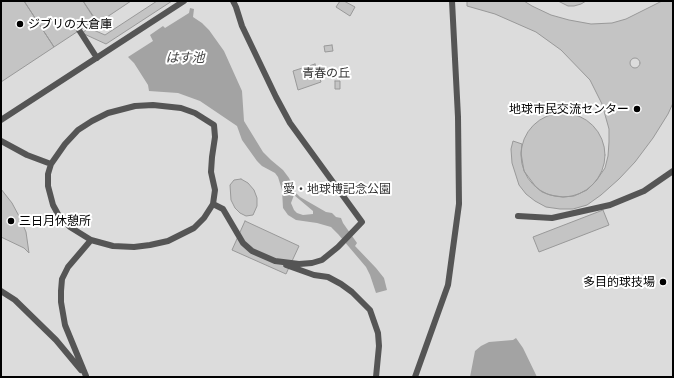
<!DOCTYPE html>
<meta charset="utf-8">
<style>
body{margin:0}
#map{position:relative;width:674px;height:378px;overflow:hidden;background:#fff;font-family:"Alegreya Sans",sans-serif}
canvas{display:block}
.frame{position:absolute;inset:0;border:2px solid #000;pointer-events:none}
</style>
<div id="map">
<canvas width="674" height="378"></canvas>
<div class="frame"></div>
</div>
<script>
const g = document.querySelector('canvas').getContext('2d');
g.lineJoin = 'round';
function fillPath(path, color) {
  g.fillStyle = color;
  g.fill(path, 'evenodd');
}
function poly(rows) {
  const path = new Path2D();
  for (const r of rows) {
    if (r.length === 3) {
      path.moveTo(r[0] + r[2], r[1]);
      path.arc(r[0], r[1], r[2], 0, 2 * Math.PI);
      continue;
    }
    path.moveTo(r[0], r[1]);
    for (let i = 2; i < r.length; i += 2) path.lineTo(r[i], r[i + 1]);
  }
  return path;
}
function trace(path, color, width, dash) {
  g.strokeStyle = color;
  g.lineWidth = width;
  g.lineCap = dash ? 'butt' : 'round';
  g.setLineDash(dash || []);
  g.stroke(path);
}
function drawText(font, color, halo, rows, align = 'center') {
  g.font = font + ' "Alegreya Sans","Noto Sans JP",sans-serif';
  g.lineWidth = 4;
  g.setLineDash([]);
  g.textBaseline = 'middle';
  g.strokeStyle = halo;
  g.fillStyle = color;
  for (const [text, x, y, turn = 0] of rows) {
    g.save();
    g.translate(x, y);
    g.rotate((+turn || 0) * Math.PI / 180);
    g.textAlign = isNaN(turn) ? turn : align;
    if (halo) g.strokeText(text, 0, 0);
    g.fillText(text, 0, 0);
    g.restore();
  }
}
fillPath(poly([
 [1,1,673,1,673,377,1,377]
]), '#dcdcdc');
fillPath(poly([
 [190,8,194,9,193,17,202,23,209,30,224,51,242,91,244,121,263,152,271,160,283,170,289,178,296,193,300,197,326,212,332,213,336,217,341,218,343,223,357,243,355,246,376,268,384,278,387,290,376,293,370,275,366,267,338,234,331,227,317,223,296,220,288,215,283,208,282,190,278,177,275,173,262,166,257,161,242,140,237,126,200,101,178,93,149,91,148,85,134,63,128,57,153,41,150,35,163,26,165,28,189,13],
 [294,195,313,211,313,214,303,215,297,213,294,210,291,203],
 [516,338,523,348,537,377,470,377,475,351,481,346,489,342,513,340]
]), '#a3a3a3');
const building = poly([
 [1,1,24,1,54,47,1,82,1,1],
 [24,1,83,1,95,20,54,47,24,1],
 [83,1,131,1,98,23,83,1],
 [157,1,172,1,106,44,82,33,89,28,105,35,157,1],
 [340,1,344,1,355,7,350,16,336,7,340,1],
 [467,1,524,1,532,6,551,15,569,20,591,24,612,23,626,19,662,1,673,1,673,103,668,114,653,138,635,162,619,179,601,195,587,205,573,209,560,209,546,207,535,201,526,194,519,185,512,163,511,149,513,141,522,144,521,153,524,171,536,187,542,192,550,195,563,197,574,196,587,190,596,181,605,168,608,156,609,142,609,129,602,104,590,80,561,50,536,32,495,14,467,6,467,1],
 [558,1,586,1,581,4,574,6,568,6,558,1],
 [332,45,333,51,325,52,324,46,332,45],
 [635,63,5],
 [315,64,321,82,298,90,293,71,315,64],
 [335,81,340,81,340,89,335,89,335,81],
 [563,155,42],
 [241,179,248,183,254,190,257,198,257,206,253,215,246,216,240,213,235,208,231,200,230,185,234,180,241,179],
 [1,189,12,203,20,218,26,232,29,253,24,248,1,237,1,189],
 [603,210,609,225,539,252,533,237,603,210],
 [245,221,299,246,286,274,232,250,245,221]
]);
fillPath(building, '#c4c4c4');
trace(building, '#999', 1);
trace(poly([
 [79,30,97,58],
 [1,120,184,1],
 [1,141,27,155,51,164],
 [213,204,223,209,243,243,252,251,275,261,299,264,312,263,322,260,338,247,362,222,290,123,276,97,242,26,236,7,233,1],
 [518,216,552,218,610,205,644,191,673,171],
 [286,265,314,275,328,277,341,284,352,292,370,310,378,333,379,346,376,377],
 [1,291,15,300,56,340,81,370],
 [86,376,65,325,61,302,61,291,62,279,68,267,91,240,113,246,134,247,150,245,168,241,194,228,204,218,213,204,215,190,211,172,212,157,215,137,214,125,195,113,181,108,153,105,135,106,108,113,92,121,78,130,65,144,51,164,48,174,48,186,53,205,59,216,70,227,91,240],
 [415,377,448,285,459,204,458,117,452,1]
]), '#555', 6);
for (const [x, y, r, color] of [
 [20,24,4,"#000"],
 [637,109,4,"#000"],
 [11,221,4,"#000"],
 [663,282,4,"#000"]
]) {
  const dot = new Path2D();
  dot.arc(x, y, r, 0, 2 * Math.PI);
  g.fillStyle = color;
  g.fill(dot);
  trace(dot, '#fff', 1.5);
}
drawText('12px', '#000', '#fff', [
 ["ジブリの大倉庫",28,24],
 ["地球市民交流センター",629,109,"right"],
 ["三日月休憩所",19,221],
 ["多目的球技場",655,282,"right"]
], 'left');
drawText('12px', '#333', '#fff', [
 ["青春の丘",326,73],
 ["愛・地球博記念公園",337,189]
]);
drawText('italic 13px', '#444', '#fff', [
 ["はす池",185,58]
]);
</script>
